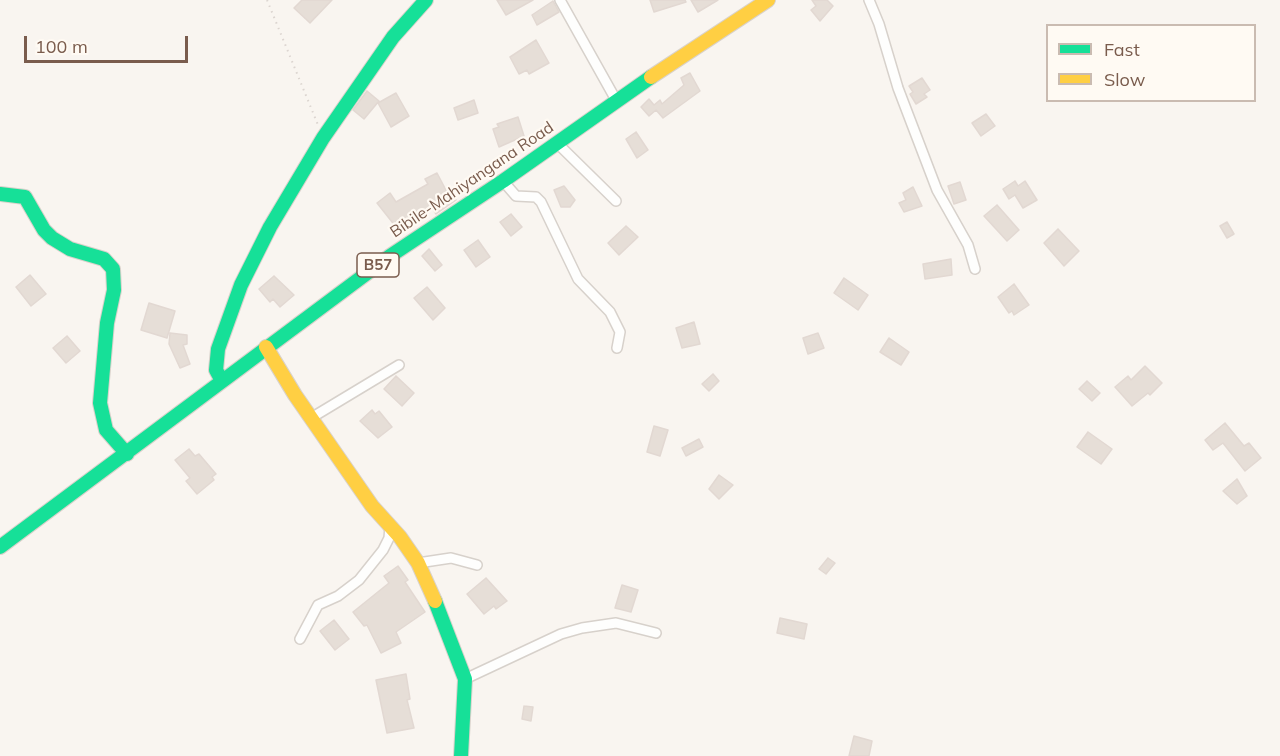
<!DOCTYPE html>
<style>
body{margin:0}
#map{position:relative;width:1280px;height:756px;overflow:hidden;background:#f9f5f0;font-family:Mulish,sans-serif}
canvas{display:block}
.legend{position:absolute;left:1046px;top:24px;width:210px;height:78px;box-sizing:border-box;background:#fffaf3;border:2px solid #cabbb1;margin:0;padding:8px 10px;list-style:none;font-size:18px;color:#7a5c4d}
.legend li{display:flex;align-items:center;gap:12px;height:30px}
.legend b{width:30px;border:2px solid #cabbb1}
.scale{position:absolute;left:24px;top:36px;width:164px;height:27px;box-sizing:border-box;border:3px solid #7a5c4d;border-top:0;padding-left:8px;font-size:18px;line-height:21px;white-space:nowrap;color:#7a5c4d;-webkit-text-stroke:4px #fffaf3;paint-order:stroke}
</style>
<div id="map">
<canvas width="1280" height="756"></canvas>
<ul class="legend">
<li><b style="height:8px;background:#16e098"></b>Fast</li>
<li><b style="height:8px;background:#ffcf43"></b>Slow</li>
</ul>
<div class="scale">100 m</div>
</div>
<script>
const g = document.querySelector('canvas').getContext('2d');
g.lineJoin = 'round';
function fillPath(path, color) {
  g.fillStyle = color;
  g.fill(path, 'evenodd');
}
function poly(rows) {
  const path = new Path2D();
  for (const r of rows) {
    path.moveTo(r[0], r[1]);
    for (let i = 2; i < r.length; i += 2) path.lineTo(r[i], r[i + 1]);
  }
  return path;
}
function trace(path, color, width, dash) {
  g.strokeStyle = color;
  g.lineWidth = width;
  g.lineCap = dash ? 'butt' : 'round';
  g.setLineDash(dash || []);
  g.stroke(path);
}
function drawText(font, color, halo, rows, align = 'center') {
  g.font = font + ' Mulish,sans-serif';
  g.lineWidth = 4.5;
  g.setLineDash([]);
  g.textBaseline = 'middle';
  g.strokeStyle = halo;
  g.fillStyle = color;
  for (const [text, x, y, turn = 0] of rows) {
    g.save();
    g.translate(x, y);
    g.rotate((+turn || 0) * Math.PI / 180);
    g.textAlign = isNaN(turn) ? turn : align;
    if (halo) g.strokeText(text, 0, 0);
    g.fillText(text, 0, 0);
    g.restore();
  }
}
const building = poly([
 [302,0,332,0,310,23,294,8,302,0],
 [497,0,533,0,506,15,497,0],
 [650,0,685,0,686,2,654,12,650,0],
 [691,0,718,0,698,12,691,0],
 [812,0,827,0,833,6,820,21,811,10,816,6,812,0],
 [553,1,559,12,537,25,532,15,553,1],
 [536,40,549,63,529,74,527,70,519,74,510,57,536,40],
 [690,73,700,91,663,118,656,110,649,116,641,107,649,99,654,105,660,100,662,104,684,85,681,78,690,73],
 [922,78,930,90,924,94,927,97,916,104,910,94,913,92,909,86,922,78],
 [367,91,379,101,364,119,353,110,367,91],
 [396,93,409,116,391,127,378,103,396,93],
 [474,100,478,113,458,120,454,108,474,100],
 [986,114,995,126,981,136,972,123,986,114],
 [518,117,524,136,499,147,493,129,499,127,497,124,518,117],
 [636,132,648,150,637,158,626,139,636,132],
 [437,173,447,192,450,190,456,200,436,214,432,208,416,218,414,214,396,227,377,203,390,193,396,202,428,184,425,179,437,173],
 [1015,181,1018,186,1025,181,1037,200,1023,208,1015,195,1009,199,1003,189,1015,181],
 [960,182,966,200,954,204,948,186,960,182],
 [564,186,575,200,570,207,561,207,554,190,564,186],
 [913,187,922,206,904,212,899,203,906,200,903,193,913,187],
 [997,205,1019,230,1007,241,984,216,997,205],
 [511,214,522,227,511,236,500,222,511,214],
 [1227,222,1234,234,1227,238,1220,226,1227,222],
 [626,226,638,237,619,255,608,243,626,226],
 [1058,229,1079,251,1064,266,1044,243,1058,229],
 [478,240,490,257,476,267,464,250,478,240],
 [429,249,442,265,435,271,422,256,429,249],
 [951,259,952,275,925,279,923,264,951,259],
 [30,275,46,294,31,306,16,287,30,275],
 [274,276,294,295,280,307,273,299,270,302,259,289,274,276],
 [844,278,868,295,858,310,834,293,844,278],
 [1014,284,1029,305,1014,315,1012,311,1009,313,998,297,1014,284],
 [427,287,445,308,433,320,414,298,427,287],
 [149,303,175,311,167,338,141,330,149,303],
 [694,322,700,344,682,348,676,328,694,322],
 [170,333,187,335,187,344,183,345,190,364,180,368,169,344,170,333],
 [818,333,824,348,808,354,803,338,818,333],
 [67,336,80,351,66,363,53,348,67,336],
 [889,338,909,352,901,365,880,352,889,338],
 [1145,366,1162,383,1150,395,1148,393,1132,406,1115,387,1128,376,1131,380,1145,366],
 [713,374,719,381,709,391,702,384,713,374],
 [396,376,414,393,402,406,384,389,396,376],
 [1087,381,1100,393,1092,401,1079,389,1087,381],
 [372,410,375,414,379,411,392,427,378,438,360,421,372,410],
 [1225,423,1244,446,1249,443,1261,458,1245,471,1223,443,1213,450,1205,440,1225,423],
 [654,426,668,430,660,456,647,452,654,426],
 [1088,432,1112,449,1101,464,1077,447,1088,432],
 [699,439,703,447,686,456,682,448,699,439],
 [189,449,195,456,199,454,216,474,212,477,214,480,197,494,186,481,190,478,175,460,189,449],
 [719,475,733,485,719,499,709,489,719,475],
 [1237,479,1247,496,1237,504,1223,491,1237,479],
 [828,558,835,563,826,574,819,569,828,558],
 [398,566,408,580,405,582,425,612,396,632,401,643,381,653,367,625,364,626,353,612,389,583,384,576,398,566],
 [486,578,507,601,496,609,494,606,484,614,467,594,486,578],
 [622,585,638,590,631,612,615,608,622,585],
 [780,618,807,624,804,639,777,633,780,618],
 [334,620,349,639,335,650,320,631,334,620],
 [406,674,410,699,407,700,414,728,387,733,376,680,406,674],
 [524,706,533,707,531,721,522,719,524,706],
 [854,736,872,741,869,756,849,756,854,736]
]);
fillPath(building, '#e6ded7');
trace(building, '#e2d8d2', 1.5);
const street = poly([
 [560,0,616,100],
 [869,0,879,24,898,88,937,190,968,245,975,269],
 [557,143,616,201],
 [503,181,516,196,536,197,541,202,578,279,610,312,620,332,617,348],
 [311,418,399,365],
 [418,563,451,558,477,565],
 [300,639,318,605,338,596,359,580,383,550,389,538,390,526],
 [465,679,561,634,582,628,616,623,656,633]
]);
const fast = poly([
 [0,194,25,197,44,230,52,238,70,249,104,259,113,269,114,290,107,323,100,403,106,430,127,454],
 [222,381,216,370,218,349,241,285,270,227,323,138,393,37,426,0],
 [0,547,390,256,503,181,651,77],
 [435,601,465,679,461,756]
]);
const slow = poly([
 [651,77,768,0],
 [266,347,295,395,372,506,400,537,418,563,435,601]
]);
trace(street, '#d7d1cb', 12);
trace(fast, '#d9d2cb', 16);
trace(slow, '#d9d2cb', 16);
trace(poly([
 [267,0,318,125]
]), '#dcd5d0', 2, [1.5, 4.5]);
trace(street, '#fefefd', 9);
trace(fast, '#16e098', 14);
trace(slow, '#ffcf43', 14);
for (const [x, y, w] of [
 [378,265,42]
]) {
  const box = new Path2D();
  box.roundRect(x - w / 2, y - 12, w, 24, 4.5);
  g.fillStyle = '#fffaf3';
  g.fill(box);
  trace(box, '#7a5c4d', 1.5);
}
drawText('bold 15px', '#7a5c4d', null, [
 ["B57",378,265]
]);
drawText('16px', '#7a5c4d', '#fffaf3', [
 ["Bibile-Mahiyangana Road",472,180,-34]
]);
</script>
